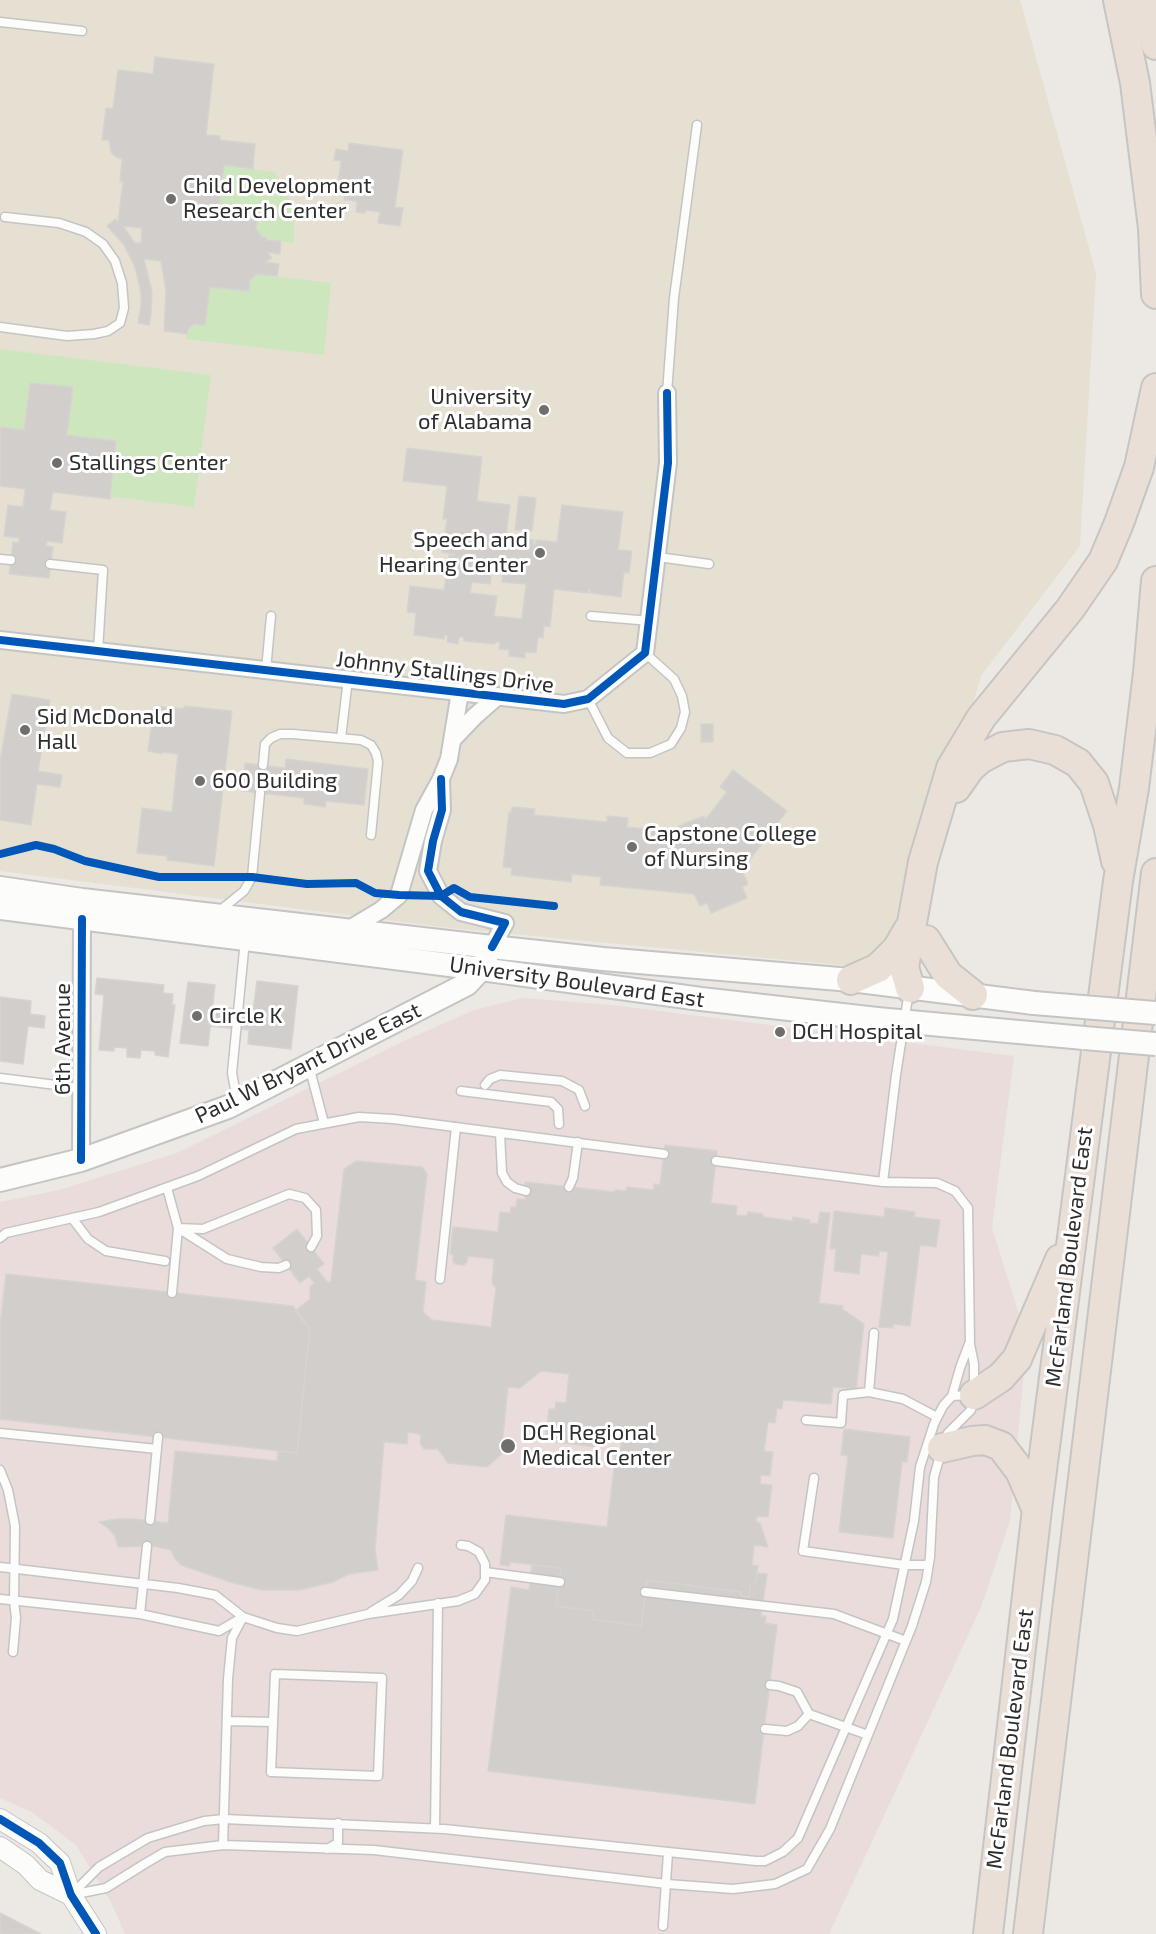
<!DOCTYPE html>
<style>
body{margin:0}
canvas{display:block;background:#ece8e4}
</style>
<canvas width="1156" height="1934"></canvas>
<script>
const g = document.querySelector('canvas').getContext('2d');
g.lineJoin = 'round';
function fillPath(path, color) {
  g.fillStyle = color;
  g.fill(path, 'evenodd');
}
function poly(rows) {
  const path = new Path2D();
  for (const r of rows) {
    path.moveTo(r[0], r[1]);
    for (let i = 2; i < r.length; i += 2) path.lineTo(r[i], r[i + 1]);
  }
  return path;
}
function trace(path, color, width, dash) {
  g.strokeStyle = color;
  g.lineWidth = width;
  g.lineCap = dash ? 'butt' : 'round';
  g.setLineDash(dash || []);
  g.stroke(path);
}
function drawText(font, color, halo, rows, align = 'center') {
  g.font = font + ' "Exo 2",sans-serif';
  g.lineWidth = 6;
  g.setLineDash([]);
  g.textBaseline = 'middle';
  g.strokeStyle = halo;
  g.fillStyle = color;
  for (const [text, x, y, turn = 0] of rows) {
    g.save();
    g.translate(x, y);
    g.rotate((+turn || 0) * Math.PI / 180);
    g.textAlign = isNaN(turn) ? turn : align;
    if (halo) g.strokeText(text, 0, 0);
    g.fillText(text, 0, 0);
    g.restore();
  }
}
fillPath(poly([
 [0,0,1020,0,1096,273,1080,546,981,676,926,862,891,942,850,966,450,928,0,871]
]), '#e6e0d3');
fillPath(poly([
 [523,998,612,1005,1014,1056,992,1228,1018,1311,1024,1371,1010,1520,981,1607,829,1934,125,1934,111,1902,76,1845,32,1812,0,1798,0,1202,59,1190,177,1153,404,1041,474,1010]
]), '#e9dcdb');
fillPath(poly([
 [224,165,274,172,283,184,292,207,294,223,294,243,267,240,267,238,262,237,256,229,256,220,218,216],
 [257,274,331,283,324,355,186,339,188,329,194,324,205,325,210,287,248,291,250,280],
 [0,349,211,375,194,507,115,497,110,499,116,441,67,435,72,387,30,383,24,430,0,427]
]), '#cee6be');
const building = poly([
 [155,57,214,64,206,135,220,136,220,140,255,144,253,169,224,165,218,216,257,220,256,229,262,237,267,238,267,240,281,241,280,254,267,252,272,258,266,262,279,264,277,276,257,274,250,280,249,291,210,287,205,325,194,324,188,329,187,334,164,331,166,291,161,261,144,259,152,292,151,314,149,325,138,323,141,307,141,293,135,267,124,245,107,226,115,219,118,222,123,182,120,182,122,159,116,157,111,152,109,140,102,140,106,108,113,109,118,70,153,74,155,57],
 [123,226,142,228,141,243,135,243,123,226],
 [349,143,403,150,395,207,403,208,400,226,378,223,380,212,365,210,365,213,356,212,357,201,344,200,345,193,331,191,332,182,338,183,341,161,334,160,336,149,348,151,349,143],
 [30,383,73,387,67,435,116,441,110,499,53,492,50,510,66,512,62,543,47,541,46,546,53,547,49,578,9,574,13,542,19,543,19,538,4,536,8,505,23,507,25,489,0,486,0,427,24,430,30,383],
 [407,448,482,457,477,501,510,505,506,536,534,540,533,544,536,544,536,540,557,542,562,505,623,512,618,550,632,551,629,573,624,572,621,597,590,593,590,590,588,590,588,593,554,589,550,627,544,626,543,638,538,637,536,653,525,652,525,658,509,656,509,650,499,649,500,642,495,642,495,644,464,641,464,637,459,637,458,644,447,642,448,636,444,635,444,639,414,635,416,613,407,612,410,586,444,590,449,555,454,556,454,554,442,552,447,519,443,519,447,486,403,481,407,448],
 [493,562,504,563,502,582,526,584,522,619,494,616,497,596,470,593,472,582,490,584,493,562],
 [519,496,536,498,532,531,515,530,519,496],
 [12,694,50,700,38,771,62,775,60,787,37,784,31,825,0,820,0,761,12,694],
 [154,706,184,709,184,706,232,711,214,866,167,860,167,856,137,853,142,808,172,812,178,754,162,752,162,754,148,751,154,706],
 [701,724,713,724,713,742,701,742,701,724],
 [286,759,368,769,364,805,326,801,325,807,304,804,304,798,242,791,245,763,285,768,286,759],
 [733,770,787,811,742,870,748,884,742,887,747,898,711,913,707,903,700,906,694,894,600,885,601,877,572,874,571,882,511,875,512,868,503,867,509,812,511,813,512,807,535,809,534,815,607,822,607,816,628,818,627,827,681,832,678,827,686,823,704,816,705,820,727,792,720,787,733,770],
 [97,978,164,985,163,993,173,994,172,1005,175,1005,168,1057,155,1055,155,1051,141,1050,140,1058,127,1057,127,1048,114,1047,114,1051,99,1050,104,995,95,994,97,978],
 [257,981,298,986,291,1049,248,1044,249,1030,210,1026,212,1006,253,1011,257,981],
 [188,982,215,985,208,1046,180,1043,188,982],
 [0,997,31,1001,30,1014,45,1016,44,1028,28,1026,23,1064,0,1061,0,997],
 [665,1145,717,1151,711,1203,737,1206,736,1215,747,1216,748,1212,763,1214,763,1217,793,1221,793,1217,810,1220,809,1223,818,1224,820,1212,830,1213,819,1303,843,1306,842,1309,864,1324,856,1389,833,1387,831,1404,783,1400,782,1409,777,1408,775,1423,768,1422,764,1451,773,1452,770,1476,761,1475,760,1484,772,1485,768,1517,757,1516,756,1522,760,1523,768,1547,754,1545,752,1565,758,1566,755,1584,750,1584,749,1597,741,1596,741,1592,647,1580,641,1626,592,1619,593,1611,556,1606,561,1568,510,1562,509,1566,500,1565,506,1515,607,1527,616,1451,620,1451,622,1438,609,1437,610,1429,599,1428,597,1447,545,1441,549,1409,555,1409,556,1402,566,1403,569,1374,541,1371,520,1388,508,1387,501,1455,487,1467,448,1463,438,1449,424,1449,420,1443,421,1436,419,1434,408,1432,407,1444,384,1442,375,1549,378,1570,349,1574,333,1582,299,1590,262,1590,230,1582,181,1565,174,1557,171,1550,153,1546,118,1547,115,1536,108,1528,99,1522,117,1519,133,1519,168,1523,175,1451,277,1461,278,1451,297,1453,310,1329,295,1311,310,1299,310,1287,314,1283,309,1276,300,1283,273,1248,297,1229,324,1264,317,1269,328,1283,331,1281,344,1169,356,1161,422,1167,427,1174,415,1280,426,1282,423,1312,432,1320,491,1327,496,1288,492,1283,494,1259,468,1256,467,1262,464,1265,455,1264,453,1261,453,1254,450,1254,453,1227,498,1232,500,1212,510,1213,511,1207,516,1207,517,1199,525,1200,527,1185,525,1185,525,1182,615,1192,615,1190,626,1191,627,1187,654,1190,654,1184,660,1185,665,1145],
 [885,1208,915,1212,914,1217,940,1220,936,1247,920,1245,910,1326,893,1324,893,1328,879,1327,888,1252,879,1251,879,1256,861,1254,859,1274,834,1271,836,1249,830,1249,834,1211,884,1217,885,1208],
 [6,1274,293,1306,310,1329,297,1453,0,1419,0,1326,6,1274],
 [844,1429,910,1437,907,1462,902,1462,893,1538,839,1532,848,1456,841,1455,844,1429],
 [532,1565,561,1568,556,1606,593,1611,592,1619,641,1626,647,1580,741,1592,741,1596,749,1597,750,1584,755,1584,757,1573,767,1574,761,1616,766,1616,765,1623,777,1625,755,1804,488,1771,511,1587,529,1590,532,1565],
 [0,1913,41,1934,0,1934,0,1913]
]);
fillPath(building, '#d1cecb');
trace(building, '#d7d4d0', 1.5);
const service = poly([
 [0,22,82,31],
 [0,327,67,336,94,334,108,331,120,323,124,308,122,283,115,261,103,244,86,232,59,223,5,217],
 [667,393,674,298,697,125],
 [658,557,709,564],
 [0,559,11,560],
 [50,564,103,570,98,651],
 [591,616,650,621],
 [266,670,271,616],
 [588,699,608,738,627,753,650,753,671,744,681,728,685,712,682,696,674,679,645,653],
 [341,738,348,679],
 [263,765,265,744,271,738,280,734,293,734,361,740,371,745,376,753,378,762,371,835],
 [218,912,244,891,252,877,260,793],
 [309,1066,324,1123],
 [0,1078,80,1088],
 [485,1085,490,1079,500,1075,562,1081,579,1090,585,1106],
 [461,1091,551,1102,558,1109,559,1124],
 [237,1100,232,1073,245,940],
 [500,1133,502,1173,507,1182,515,1188,526,1191],
 [716,1161,883,1182,937,1183,955,1191,968,1208,970,1344,974,1364,974,1395,971,1410,948,1433,945,1440],
 [883,1182,896,1075,909,991],
 [569,1187,573,1178,578,1142],
 [167,1188,178,1228,172,1293],
 [72,1218,88,1239,106,1251,165,1261],
 [0,1238,6,1233,99,1212,198,1176,296,1129,359,1117,393,1119,664,1154],
 [286,1265,279,1268,261,1267,227,1259,178,1228,203,1229,289,1194,305,1198,316,1210,317,1236,311,1247],
 [440,1279,456,1127],
 [869,1392,874,1333],
 [952,1396,960,1368,969,1344],
 [806,1420,841,1423,843,1395,869,1392,903,1399,937,1417],
 [0,1433,157,1449],
 [0,1470,8,1490,15,1526,14,1601,16,1618,13,1652],
 [814,1478,803,1551,904,1565,928,1565],
 [150,1520,158,1437],
 [0,1567,178,1588,215,1595,243,1617,277,1628,297,1631,368,1614,458,1601,475,1594,485,1580,485,1564,479,1552,468,1546,461,1545],
 [485,1572,560,1582],
 [645,1592,834,1614,906,1641],
 [0,1599,140,1614,219,1631,243,1617],
 [371,1612,399,1595,412,1581,418,1568],
 [140,1614,147,1546],
 [275,1674,382,1678,378,1776,271,1772,275,1674],
 [770,1685,779,1686,797,1692,809,1714,868,1735],
 [227,1721,273,1722],
 [765,1729,787,1731,798,1726,809,1714],
 [435,1828,438,1603],
 [223,1845,228,1679,232,1638,243,1617],
 [327,1849,338,1843,338,1823],
 [71,1895,106,1888,146,1863,165,1852,223,1845,374,1850,667,1884,733,1889,775,1884,807,1869,830,1829,912,1626,926,1582,930,1557,934,1477,941,1452],
 [71,1895,99,1867,148,1838,204,1821,224,1819,444,1829,756,1861,765,1861,783,1852,798,1838,893,1619,914,1521,920,1467,934,1424,943,1406,952,1396,971,1395],
 [663,1926,668,1853]
]);
const minor = poly([
 [0,640,564,704,588,699,645,653,668,463,667,393],
 [453,739,475,716,498,696],
 [441,779,442,810,433,841,428,871,441,896,461,912,505,923,492,947],
 [346,931,381,910,399,895,424,810,441,779,449,759,460,692],
 [81,1160,82,919]
]);
const tertiary = poly([
 [0,1819,39,1843,60,1863,71,1895,96,1934],
 [0,1847,26,1865,40,1880,71,1895]
]);
const secondary = poly([
 [0,888,82,900,492,947,603,959,851,980,1034,1003],
 [0,908,481,969,701,999,877,1019,1084,1038],
 [0,1180,81,1160,228,1107,467,984,481,969,486,959]
]);
const motorway = poly([
 [1118,0,1135,83,1153,228,1156,294],
 [1146,0,1156,45],
 [956,788,970,768,980,759,1003,747,1029,744,1055,750,1078,763,1094,783,1108,825,1116,861],
 [926,940,948,975,973,995],
 [851,980,878,968,897,949,908,930],
 [910,988,904,967,923,862,951,768,981,718,1070,609,1103,561,1119,523,1139,467,1156,388],
 [974,1395,1001,1377,1017,1359,1060,1259],
 [942,1448,972,1441,985,1440,1001,1446,1020,1471,1036,1508],
 [988,1934,1037,1509,1118,881,1134,788,1148,673,1156,581],
 [1028,1934,1156,873]
]);
trace(service, '#c5c4c5', 11);
trace(minor, '#c5c4c5', 20);
trace(tertiary, '#c5c4c5', 22);
trace(secondary, '#c5c4c5', 26);
trace(motorway, '#c6c5c4', 32);
trace(service, '#fcfcfb', 8);
trace(minor, '#fcfcfb', 16);
trace(tertiary, '#fcfcfb', 20);
trace(secondary, '#fcfcfb', 22);
trace(motorway, '#eadfd6', 28);
const secondaryBridge = poly([
 [1034,1003,1156,1013],
 [1084,1038,1156,1044]
]);
trace(secondaryBridge, '#c5c4c5', 26, []);
trace(secondaryBridge, '#fcfcfb', 22);
trace(poly([
 [0,640,564,704,588,699,645,653,668,463,667,393],
 [441,779,442,810,433,841,428,871,441,896,461,912,505,923,492,947],
 [0,854,36,845,54,849,85,861,159,877,252,877,307,884,356,883,375,893,399,895,441,896,454,888,470,897,554,906],
 [81,1160,82,919],
 [0,1819,39,1843,60,1863,71,1895,96,1934]
]), '#0057b8', 8);
for (const [x, y, r, color] of [
 [171,199,6,"#706f6e"],
 [544,410,6,"#706f6e"],
 [57,463,6,"#706f6e"],
 [540,553,6,"#706f6e"],
 [25,730,6,"#706f6e"],
 [200,781,6,"#706f6e"],
 [632,847,6,"#706f6e"],
 [197,1016,6,"#706f6e"],
 [780,1032,6,"#706f6e"],
 [508,1446,8,"#706f6e"]
]) {
  const dot = new Path2D();
  dot.arc(x, y, r, 0, 2 * Math.PI);
  g.fillStyle = color;
  g.fill(dot);
  trace(dot, '#fff', 2);
}
drawText('22px', '#2e2e2e', '#fff', [
 ["Child Development",183,186],
 ["Research Center",183,211],
 ["University",532,397,"right"],
 ["of Alabama",532,422,"right"],
 ["Stallings Center",69,463],
 ["Speech and",528,540,"right"],
 ["Hearing Center",528,565,"right"],
 ["Sid McDonald",37,717],
 ["Hall",37,742],
 ["600 Building",212,781],
 ["Capstone College",644,834],
 ["of Nursing",644,859],
 ["Circle K",209,1016],
 ["DCH Hospital",792,1032],
 ["DCH Regional",522,1433],
 ["Medical Center",522,1458]
], 'left');
drawText('22px', '#2e2e2e', '#fff', [
 ["Johnny Stallings Drive",445,672,7],
 ["University Boulevard East",577,982,8],
 ["6th Avenue",63,1039,-90],
 ["Paul W Bryant Drive East",308,1063,-26],
 ["McFarland Boulevard East",1069,1257,-83],
 ["McFarland Boulevard East",1010,1739,-83]
]);
</script>
